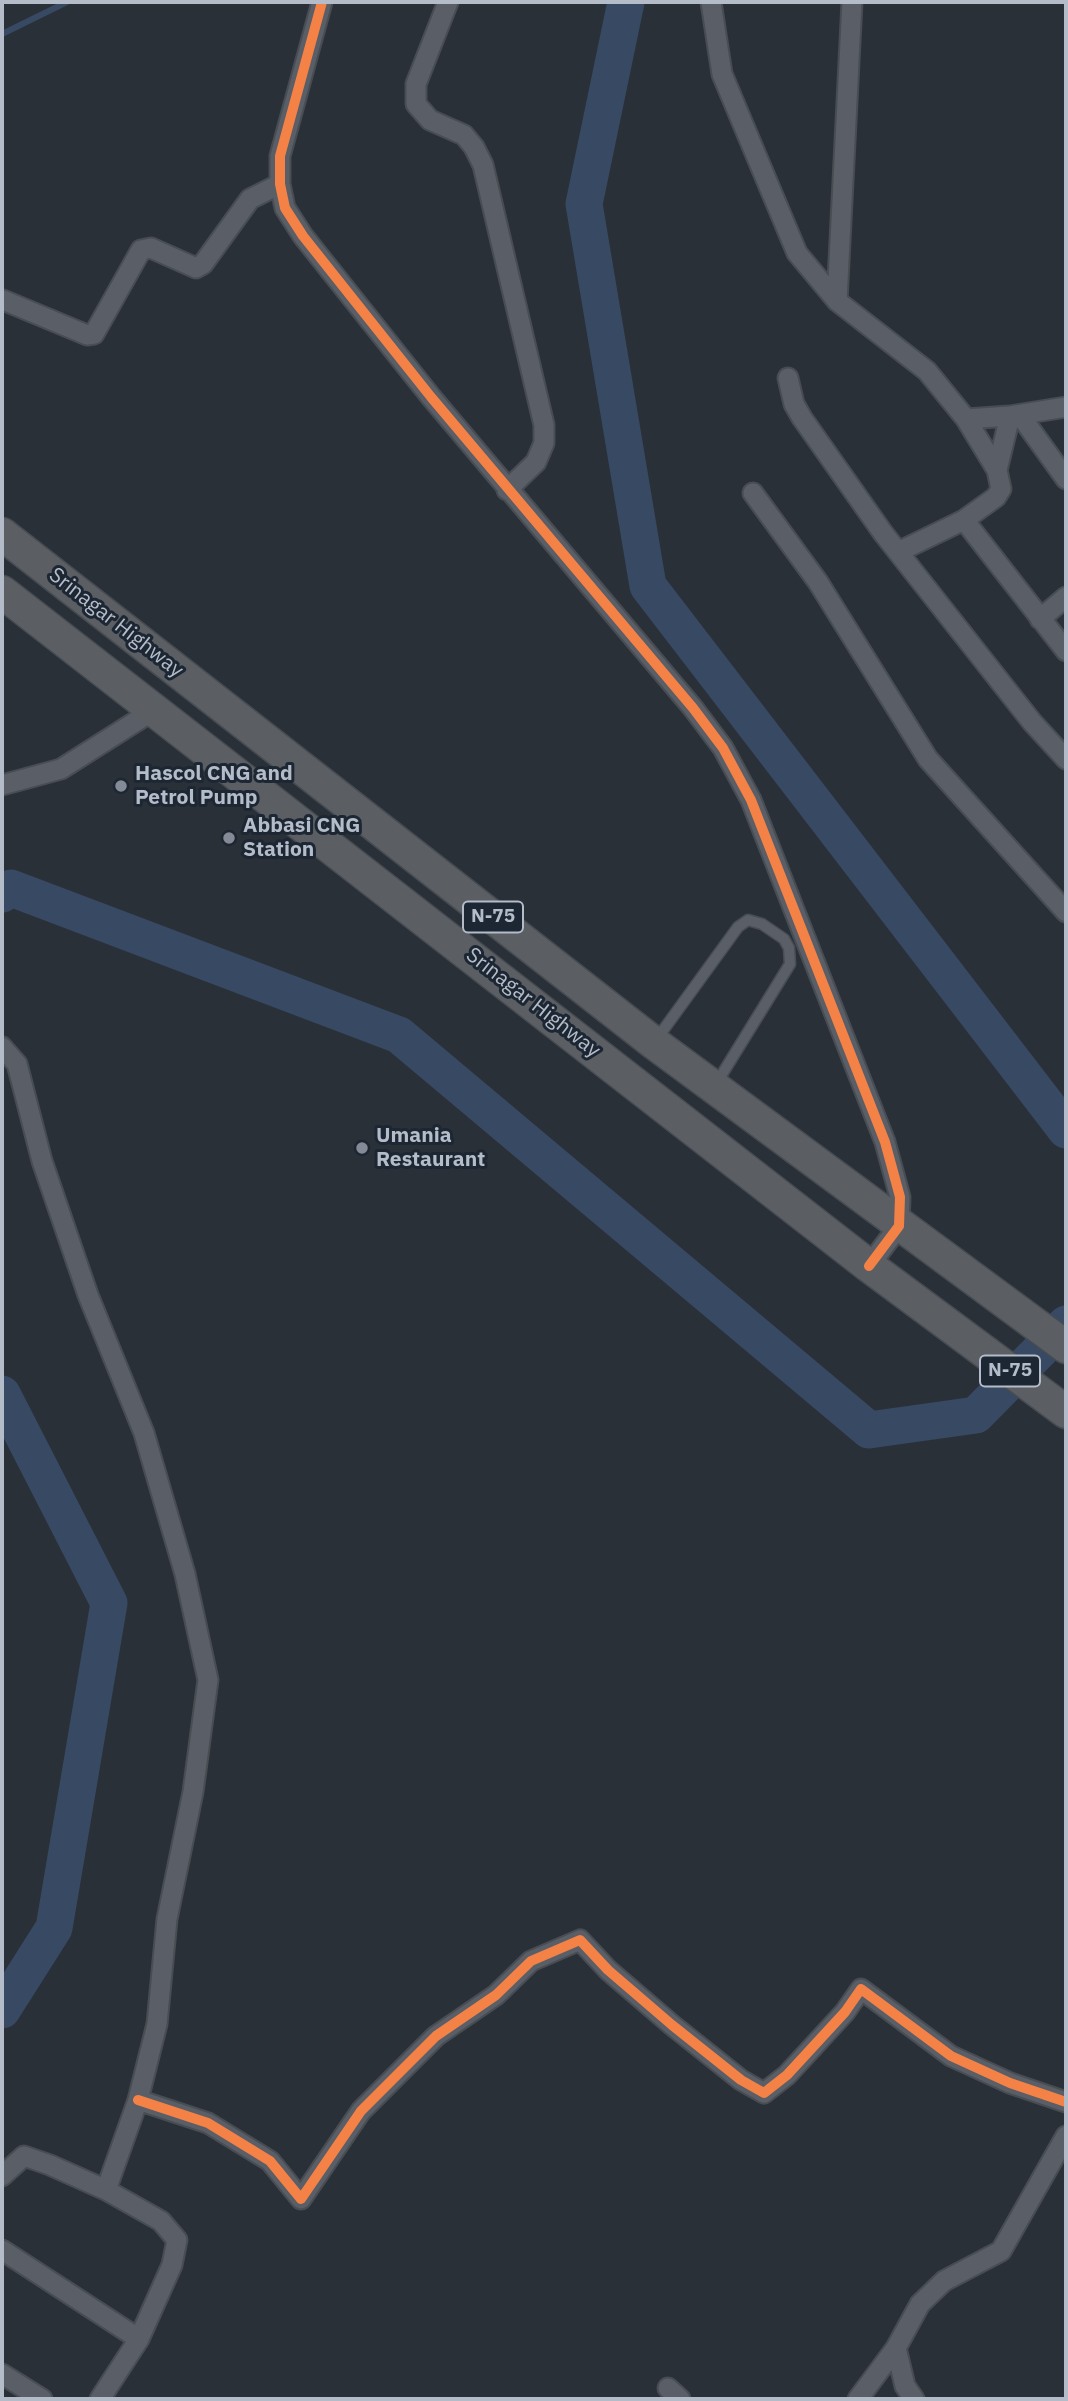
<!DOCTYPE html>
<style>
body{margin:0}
#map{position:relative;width:1068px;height:2401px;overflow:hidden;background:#2a3038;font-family:"IBM Plex Sans",sans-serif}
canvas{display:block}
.frame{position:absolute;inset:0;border:4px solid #b4bcc9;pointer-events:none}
</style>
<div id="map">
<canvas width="1068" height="2401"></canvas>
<div class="frame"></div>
</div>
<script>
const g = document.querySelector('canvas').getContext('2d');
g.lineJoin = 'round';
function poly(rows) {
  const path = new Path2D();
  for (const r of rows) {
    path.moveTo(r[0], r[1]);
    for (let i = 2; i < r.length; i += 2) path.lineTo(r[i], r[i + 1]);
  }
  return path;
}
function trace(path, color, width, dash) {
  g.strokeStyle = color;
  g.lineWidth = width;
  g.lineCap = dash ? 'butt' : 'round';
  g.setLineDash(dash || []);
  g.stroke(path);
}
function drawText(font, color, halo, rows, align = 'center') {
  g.font = font + ' "IBM Plex Sans",sans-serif';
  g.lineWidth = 6;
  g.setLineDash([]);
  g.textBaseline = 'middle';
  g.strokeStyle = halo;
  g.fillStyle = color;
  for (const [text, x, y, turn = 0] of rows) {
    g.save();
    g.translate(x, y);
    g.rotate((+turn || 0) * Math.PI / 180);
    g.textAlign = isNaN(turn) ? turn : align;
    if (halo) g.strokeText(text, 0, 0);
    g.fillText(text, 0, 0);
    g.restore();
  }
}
trace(poly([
 [2,34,67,2]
]), '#384963', 6);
trace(poly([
 [626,2,584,204,648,586,1066,1130],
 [2,894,11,888,399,1035,869,1430,976,1415,1066,1324],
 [2,1394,109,1603,54,1928,2,2010]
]), '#384963', 37);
const service = poly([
 [656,1040,738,927,748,920,762,924,784,939,789,948,790,964,716,1084]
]);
const minor = poly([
 [322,2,280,156,280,184,285,208,303,236,431,397,693,708,723,748,751,800,885,1142,900,1197,899,1226,869,1266],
 [448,2,416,84,416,104,430,120,464,135,474,147,483,165,544,425,544,443,536,462,507,490],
 [711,2,722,74,797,253,837,301,927,371,966,419,1010,416],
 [3,300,87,335,94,334,141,250,151,248,196,268,203,264,250,199,280,184],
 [837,301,852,2],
 [788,378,794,404,802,418,883,533,1032,722,1066,759],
 [1020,415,1066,479],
 [966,419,997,470],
 [753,493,818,582,928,759,1066,912],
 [964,520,1066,651],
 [898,552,964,520,996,497,1001,489,997,470,1010,416,1066,407],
 [1040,619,1066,597],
 [2,785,61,769,154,710],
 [2,1047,17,1064,42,1161,88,1295,144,1433,185,1574,208,1680,193,1792,167,1919,157,2024,138,2100,106,2190],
 [138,2100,208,2123,270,2161,301,2199,361,2111,436,2036,496,1995,531,1961,580,1940,608,1970,672,2025,741,2080,764,2093,787,2075,845,2012,861,1989,951,2056,1010,2083,1066,2102],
 [2,2176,24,2156,50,2165,106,2190,161,2221,177,2240,172,2265,139,2339,100,2399],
 [2,2250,139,2339],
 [896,2348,905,2386,914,2399],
 [2,2374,42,2399],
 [668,2388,680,2399],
 [858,2399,896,2348,920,2304,944,2281,1001,2251,1066,2136]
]);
const trunk = poly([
 [2,534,654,1043,1066,1347],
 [2,592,869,1266,1066,1412]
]);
trace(service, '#484c53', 13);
trace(minor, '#484c53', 23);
trace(trunk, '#474c53', 35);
trace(service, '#5a5e66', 10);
trace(minor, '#5a5e66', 19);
trace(trunk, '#5b5f64', 32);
trace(poly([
 [322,2,280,156,280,184,285,208,303,236,431,397,693,708,723,748,751,800,885,1142,900,1197,899,1226,869,1266],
 [138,2100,208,2123,270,2161,301,2199,361,2111,436,2036,496,1995,531,1961,580,1940,608,1970,672,2025,741,2080,764,2093,787,2075,845,2012,861,1989,951,2056,1010,2083,1066,2102]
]), '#f48246', 10);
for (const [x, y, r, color] of [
 [121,786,7,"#848b96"],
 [229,838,7,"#848b96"],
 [362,1148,7,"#848b96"]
]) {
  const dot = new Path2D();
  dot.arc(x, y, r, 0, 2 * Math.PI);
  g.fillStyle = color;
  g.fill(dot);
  trace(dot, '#1d2633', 2.5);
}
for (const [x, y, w] of [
 [493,917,60],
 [1010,1371,60]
]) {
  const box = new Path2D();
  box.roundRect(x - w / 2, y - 15.5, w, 31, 5);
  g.fillStyle = '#1d2633';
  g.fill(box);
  trace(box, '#b4bcc9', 2);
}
drawText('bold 19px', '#b4bcc9', null, [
 ["N-75",493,917],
 ["N-75",1010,1371]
]);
drawText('21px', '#b4bcc9', '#1d2633', [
 ["Srinagar Highway",116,623,38],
 ["Srinagar Highway",533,1003,38]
]);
drawText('bold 21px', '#b4bcc9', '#1d2633', [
 ["Hascol CNG and",135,774],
 ["Petrol Pump",135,798],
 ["Abbasi CNG",243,826],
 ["Station",243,850],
 ["Umania",376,1136],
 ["Restaurant",376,1160]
], 'left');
</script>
